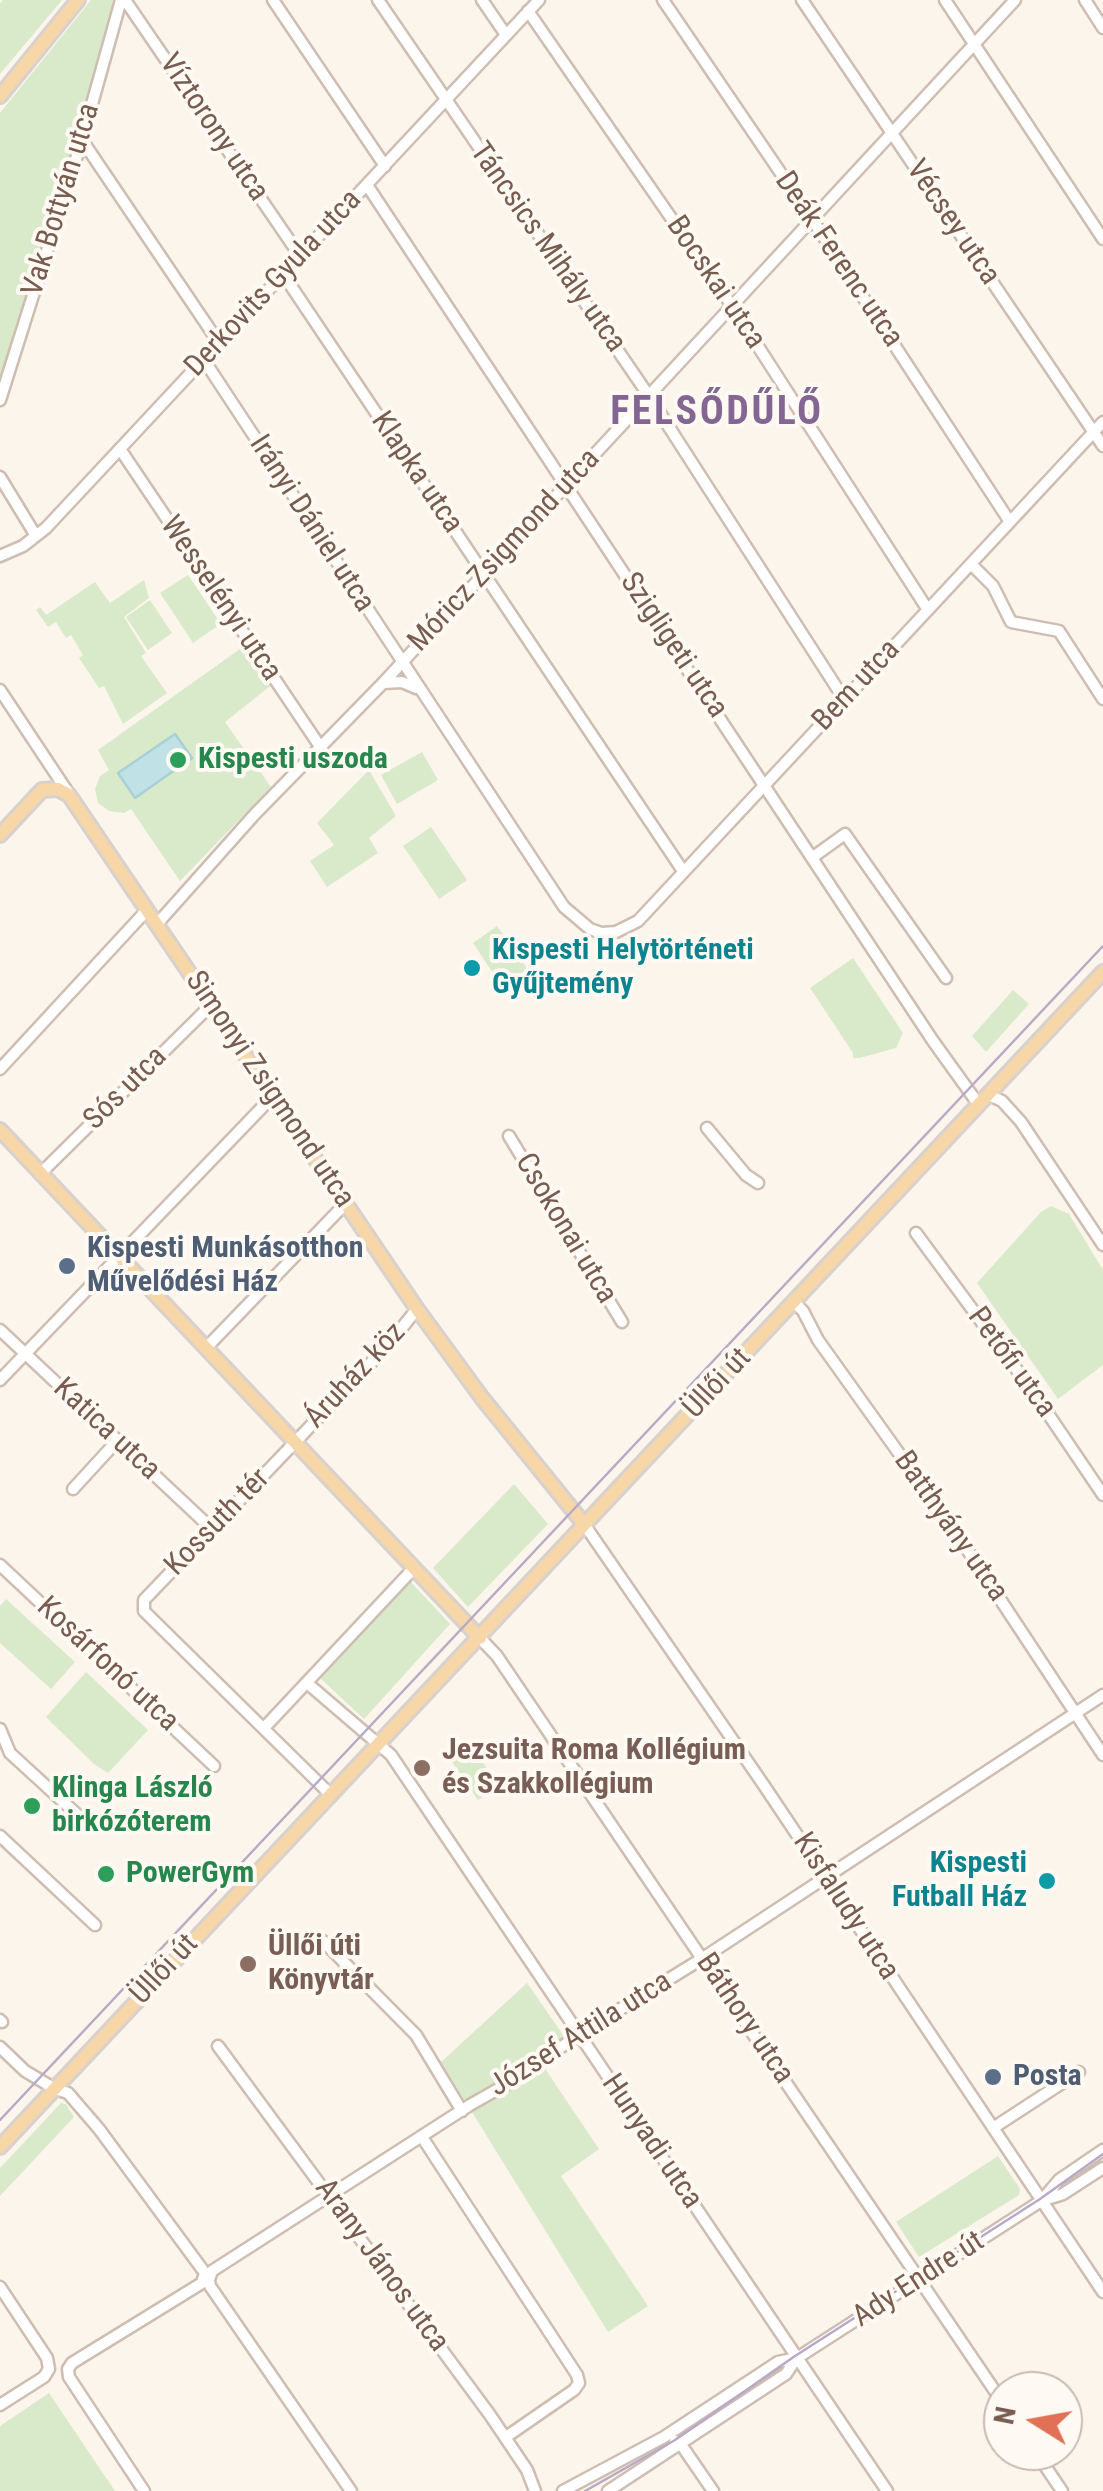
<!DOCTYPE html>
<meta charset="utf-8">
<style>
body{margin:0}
#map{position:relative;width:1103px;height:2491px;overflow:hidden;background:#fcf5ec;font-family:"Roboto Condensed",sans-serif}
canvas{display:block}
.north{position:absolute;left:983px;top:2371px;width:100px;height:100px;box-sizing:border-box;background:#fef9f3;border:2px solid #c8bab1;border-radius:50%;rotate:281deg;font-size:28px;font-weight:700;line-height:40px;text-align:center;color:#775c4f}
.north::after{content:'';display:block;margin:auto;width:35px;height:45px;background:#e07157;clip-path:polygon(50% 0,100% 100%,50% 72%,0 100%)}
</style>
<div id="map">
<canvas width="1103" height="2491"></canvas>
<div class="north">N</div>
</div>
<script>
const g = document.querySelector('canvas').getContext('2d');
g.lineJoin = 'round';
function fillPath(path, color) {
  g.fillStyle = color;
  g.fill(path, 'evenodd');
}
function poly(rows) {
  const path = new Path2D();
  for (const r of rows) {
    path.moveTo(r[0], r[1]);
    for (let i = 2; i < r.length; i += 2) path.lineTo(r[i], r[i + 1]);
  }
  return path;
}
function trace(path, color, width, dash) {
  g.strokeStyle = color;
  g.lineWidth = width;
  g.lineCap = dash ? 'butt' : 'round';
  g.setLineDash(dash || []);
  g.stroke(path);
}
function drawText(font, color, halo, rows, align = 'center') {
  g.font = font + ' "Roboto Condensed",sans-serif';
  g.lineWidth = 8;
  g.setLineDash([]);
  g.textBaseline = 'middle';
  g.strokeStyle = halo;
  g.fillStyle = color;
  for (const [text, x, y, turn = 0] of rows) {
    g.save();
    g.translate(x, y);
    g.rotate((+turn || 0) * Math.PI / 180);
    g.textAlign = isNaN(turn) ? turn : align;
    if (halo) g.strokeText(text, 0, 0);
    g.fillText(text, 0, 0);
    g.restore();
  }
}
fillPath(poly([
 [3,0,62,0,0,74,0,4],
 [91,0,113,0,111,32,0,399,0,113],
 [188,575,221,624,193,643,160,593],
 [144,580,149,598,124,617,146,653,141,656,167,693,123,724,104,686,99,688,79,658,83,655,71,635,66,638,56,622,48,627,36,610,40,607,46,615,95,582,110,603],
 [150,600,172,633,148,650,126,617],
 [247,644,274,683,225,722,271,787,180,881,131,809,124,813,109,811,98,803,95,789,100,776,109,770,98,750],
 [422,752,438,780,397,804,381,775],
 [369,770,396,816,369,838,378,853,327,887,310,861,334,845,317,823],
 [431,827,467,880,439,899,403,846],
 [497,926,533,977,507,994,473,943],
 [853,958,903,1033,896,1048,860,1058,853,1058,853,1053,810,988],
 [1013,990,1029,1004,986,1052,972,1036],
 [1051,1206,1069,1214,1103,1270,1103,1365,1058,1399,977,1283,1041,1212],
 [514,1484,548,1524,468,1607,433,1568],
 [410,1581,450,1624,364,1719,320,1678],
 [6,1599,75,1662,51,1689,0,1643,0,1606],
 [86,1672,148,1730,108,1773,94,1764,46,1717],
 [473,1748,499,1786,478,1800,452,1762],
 [527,1983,566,2039,538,2058,599,2149,561,2176,648,2306,608,2332,441,2062],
 [61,2103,66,2104,74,2117,0,2196,0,2168],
 [998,2156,1020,2189,1019,2195,919,2257,896,2222],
 [49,2393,115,2491,0,2491,0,2426]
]), '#d8eaca');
const water = poly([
 [175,734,192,758,135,798,118,773,175,734]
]);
fillPath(water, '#c0e2e6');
trace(water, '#a7d1d7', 2.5);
const minor = poly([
 [125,0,300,256],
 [273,0,385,166],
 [378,0,649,396,844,699],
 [482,0,506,35],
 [663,0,812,219,1010,522],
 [802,0,1103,446],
 [945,0,1103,239],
 [1085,0,1103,28],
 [528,11,732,306,928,610],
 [82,140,219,343],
 [367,185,933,1041,979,1105],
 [283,274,683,871],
 [204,360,564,907,590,929,601,933,616,932,638,921,1103,422],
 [0,400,82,140,121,0],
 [120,449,321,748],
 [0,477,36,536],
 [0,556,23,546,46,528,539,0],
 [971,564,993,586,1011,622,1059,631,1103,699],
 [383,683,402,682,416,688],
 [0,690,69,794],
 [813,857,845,834,946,978],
 [157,924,255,814,383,683,1015,0],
 [0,1069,147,910],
 [989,1095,1002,1101,1021,1122,1103,1245],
 [707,1128,746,1175,758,1183],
 [509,1136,622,1322],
 [41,1173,211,1005],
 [916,1233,1034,1393,1103,1495],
 [793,1301,803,1311,818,1340,963,1543,1103,1755],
 [0,1330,212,1529],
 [206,1348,346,1203],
 [0,1380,273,1096],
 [73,1489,117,1441],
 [584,1524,763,1784,1103,2292],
 [0,1565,214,1766],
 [480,1638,497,1656,1003,2403],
 [307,1683,391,1755,887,2491],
 [264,1728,414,1568],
 [0,1729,10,1753,82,1819],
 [330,1794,144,1611,144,1600,388,1345,417,1309],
 [0,1836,95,1925],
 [323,1941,416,2035,462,2111],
 [0,2020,2,2022],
 [218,2046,490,2415,527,2470,535,2491],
 [0,2047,25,2071,55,2089,68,2093,99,2129,205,2273,202,2283,72,2363,68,2369,69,2377,144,2491],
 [993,2128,1079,2072],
 [422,2137,577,2375,579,2383,574,2390,506,2437],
 [1042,2200,1059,2180,1103,2150],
 [0,2287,47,2358,49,2369,44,2377,0,2405],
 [675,2441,680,2443,713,2491],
 [1035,2451,1062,2491],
 [351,2491,210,2286,209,2280,212,2271,470,2105,514,2080,580,2034,703,1958,1103,1695],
 [563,2491,664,2437,778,2362,797,2358,1041,2201,1063,2194,1103,2168],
 [608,2491,786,2374,796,2359]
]);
const major = poly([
 [0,96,78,0],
 [0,835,42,790,58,789,69,795,417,1309,482,1398,584,1524],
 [0,1130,480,1638],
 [0,2147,1103,972]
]);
trace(minor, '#cebdb1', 15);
trace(major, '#d9d1ce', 18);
trace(minor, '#fff', 10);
trace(major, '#f7d7a8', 12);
trace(poly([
 [0,2120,1103,946],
 [585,2491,675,2440,795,2356,1040,2199,1103,2154]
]), '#b8a9c7', 2.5);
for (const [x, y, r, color] of [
 [178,760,10,"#2e9e5b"],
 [472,968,10,"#0f9aa8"],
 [67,1266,10,"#5c6f8a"],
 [422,1768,10,"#8d6e63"],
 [32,1806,10,"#2e9e5b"],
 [106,1874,10,"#2e9e5b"],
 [1047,1881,10,"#0f9aa8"],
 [248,1964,10,"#8d6e63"],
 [993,2077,10,"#5c6f8a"]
]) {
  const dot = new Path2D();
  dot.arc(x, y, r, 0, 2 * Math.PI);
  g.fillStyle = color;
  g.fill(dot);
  trace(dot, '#fef9f3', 4);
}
drawText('30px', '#775c4f', '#fef9f3', [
 ["Víztorony utca",213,128,56],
 ["Vak Bottyán utca",62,200,-73],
 ["Vécsey utca",952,223,56],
 ["Táncsics Mihály utca",547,248,55],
 ["Deák Ferenc utca",838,260,56],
 ["Bocskai utca",715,283,56],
 ["Derkovits Gyula utca",274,284,-47],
 ["Klapka utca",416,473,56],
 ["Irányi Dániel utca",311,524,57],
 ["Móricz Zsigmond utca",505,551,-47],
 ["Wesselényi utca",220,599,56],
 ["Szigligeti utca",673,646,56],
 ["Bem utca",857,686,-47],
 ["Sós utca",126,1089,-45],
 ["Simonyi Zsigmond utca",269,1090,56],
 ["Csokonai utca",565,1229,59],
 ["Petőfi utca",1011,1363,54],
 ["Áruház köz",356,1376,-47],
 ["Üllői út",718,1384,-47],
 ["Katica utca",106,1430,43],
 ["Kossuth tér",218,1523,-46],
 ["Batthyány utca",950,1527,55],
 ["Kosárfonó utca",107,1665,43],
 ["Kisfaludy utca",845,1907,57],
 ["Üllői út",165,1970,-47],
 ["Báthory utca",744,2019,56],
 ["József Attila utca",581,2035,-32],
 ["Hunyadi utca",651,2142,56],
 ["Arany János utca",381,2266,54],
 ["Ady Endre út",919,2280,-33]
]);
drawText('bold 30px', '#27864d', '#fef9f3', [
 ["Kispesti uszoda",198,760],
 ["Klinga László",52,1789],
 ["birkózóterem",52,1823],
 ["PowerGym",126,1874]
], 'left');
drawText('bold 30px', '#0d838f', '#fef9f3', [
 ["Kispesti Helytörténeti",492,951],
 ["Gyűjtemény",492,985],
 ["Kispesti",1027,1864,"right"],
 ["Futball Ház",1027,1898,"right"]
], 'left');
drawText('bold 30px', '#4e5e75', '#fef9f3', [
 ["Kispesti Munkásotthon",87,1249],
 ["Művelődési Ház",87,1283],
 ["Posta",1013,2077]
], 'left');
drawText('bold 30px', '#785e54', '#fef9f3', [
 ["Jezsuita Roma Kollégium",442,1751],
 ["és Szakkollégium",442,1785],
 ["Üllői úti",268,1947],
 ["Könyvtár",268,1981]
], 'left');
g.letterSpacing = '2.5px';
drawText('bold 40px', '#836792', '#fef9f3', [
 ["FELSŐDŰLŐ",717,414]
]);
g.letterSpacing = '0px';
</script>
